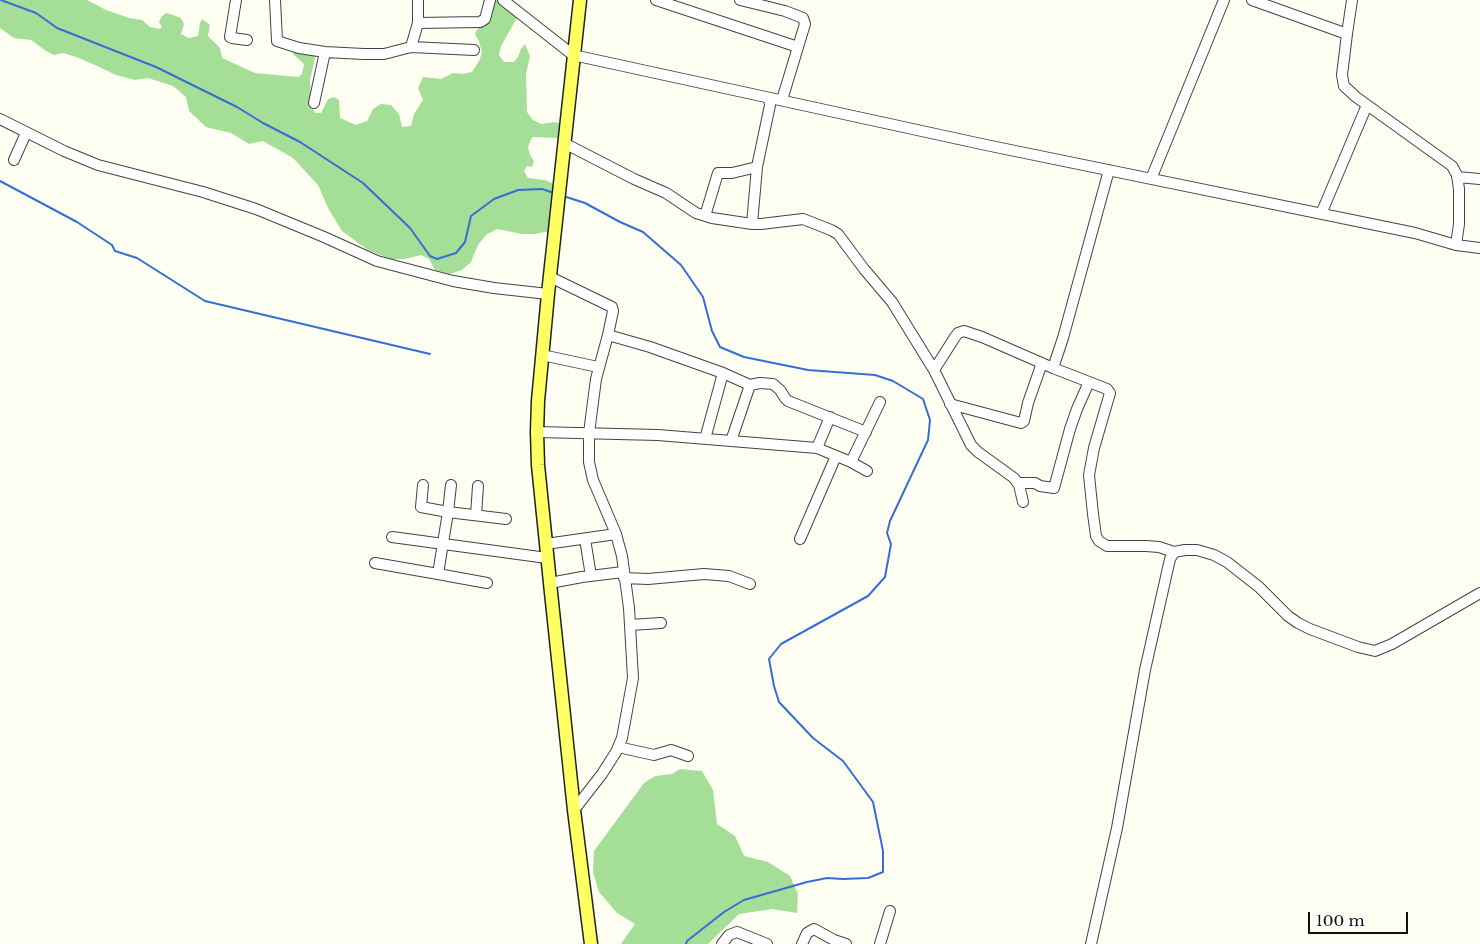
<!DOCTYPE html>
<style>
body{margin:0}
#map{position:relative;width:1480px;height:944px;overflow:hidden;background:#fefff2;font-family:"Libre Baskerville",serif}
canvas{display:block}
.scale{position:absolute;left:1308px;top:912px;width:100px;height:22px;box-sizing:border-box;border:2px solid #101010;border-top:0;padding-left:6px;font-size:15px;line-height:18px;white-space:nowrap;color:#101010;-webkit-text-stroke:4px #fff;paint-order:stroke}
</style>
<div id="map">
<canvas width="1480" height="944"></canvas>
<div class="scale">100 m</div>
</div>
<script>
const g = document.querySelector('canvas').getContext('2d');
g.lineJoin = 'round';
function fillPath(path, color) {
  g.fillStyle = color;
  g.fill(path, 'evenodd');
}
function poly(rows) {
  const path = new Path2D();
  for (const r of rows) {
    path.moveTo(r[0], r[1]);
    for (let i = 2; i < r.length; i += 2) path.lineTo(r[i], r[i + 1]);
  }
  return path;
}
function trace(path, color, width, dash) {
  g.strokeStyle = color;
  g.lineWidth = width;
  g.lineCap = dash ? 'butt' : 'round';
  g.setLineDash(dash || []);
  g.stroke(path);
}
fillPath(poly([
 [0,0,87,0,106,10,129,18,142,20,150,27,160,29,162,27,159,22,161,17,166,13,173,15,181,18,184,24,181,34,189,38,198,36,200,23,202,19,210,25,208,36,220,48,222,58,255,73,298,77,302,74,304,64,293,54,293,50,316,54,310,80,311,105,315,113,321,113,328,99,334,97,339,100,340,118,356,125,367,121,373,109,381,104,391,105,399,114,402,127,411,126,414,114,423,100,418,88,423,77,441,79,453,73,463,74,472,72,479,61,482,53,479,41,475,34,492,0,502,0,518,16,501,46,499,55,504,62,514,62,518,57,521,49,525,44,530,56,526,74,527,112,533,120,541,124,554,122,560,123,559,138,532,137,528,147,530,155,534,161,532,167,527,166,524,171,528,178,545,180,560,187,555,230,535,234,522,234,497,229,486,235,478,245,471,262,462,270,450,274,435,270,429,259,421,255,405,259,390,259,368,250,342,231,328,208,318,185,293,158,263,141,249,144,231,133,206,127,189,111,186,97,173,86,148,78,135,80,116,75,95,65,76,57,63,53,54,55,46,51,31,40,14,38,0,28],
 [680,769,702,771,713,790,717,824,735,836,744,856,768,862,790,876,798,894,797,913,772,909,739,914,708,944,621,944,635,924,617,913,599,892,593,872,594,851,644,783,655,776,672,774]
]), '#a5de97');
trace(poly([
 [1,0,36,13,57,28,156,67,237,107,263,123,300,142,363,183,410,228,430,256,437,259,456,253,465,242,471,216,494,199,518,190,542,189,554,193],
 [0,181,77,222,112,245,115,251,137,258,205,301,430,354],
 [563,196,585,203,620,222,643,232,681,265,703,297,712,331,720,347,744,357,808,370,875,375,893,381,923,399,930,420,928,440,890,521,887,533,891,544,885,577,868,596,781,644,769,659,774,686,779,702,813,738,843,761,873,802,883,851,883,872,868,878,843,879,827,878,807,882,744,900,724,912,687,941,686,944]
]), '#376ed4', 2);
const minor = poly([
 [236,0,230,37,232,38,247,40],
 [275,0,277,41,299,48,325,52,364,54,384,54,411,47,418,23,418,0],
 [503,0,573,55,986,145,1415,233,1456,245,1480,248],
 [656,0,798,47,782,100],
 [740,0,785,11,803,18,805,24,798,47],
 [1252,0,1347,34,1342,75,1344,86,1356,97,1452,166,1457,175,1459,189,1459,224,1456,245],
 [418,23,480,22,485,19,490,0],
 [1347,34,1352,0],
 [411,47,474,50],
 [314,103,325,52],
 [0,119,64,151,98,165,203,192,256,209,324,237,377,261,453,281,494,288,548,294],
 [564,143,634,179,666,193,696,213,712,218,752,224,761,224,803,219,831,230,838,234,864,269,892,302,934,370,971,445,978,452,1014,478,1019,485,1023,502],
 [14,160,26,133],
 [1109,170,1063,338,1053,368,1107,389,1110,393,1094,448,1089,475,1093,514,1096,536,1099,541,1107,546,1146,546,1159,547,1174,552],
 [1457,177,1480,179],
 [1151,179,1224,0],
 [1321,214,1367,105],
 [705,216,718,173,732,173,757,167,770,105,769,98],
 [752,224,757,167],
 [550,277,612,307,613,311,608,335],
 [542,355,598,367],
 [934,370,955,337,958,333,964,331,982,337,1053,368],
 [723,373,750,385,760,383,773,384,780,390,785,398,788,401,866,432],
 [950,404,1021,423,1024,421,1028,403,1042,363],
 [537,432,658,435,817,448,851,462,867,471],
 [731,441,750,385],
 [817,448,830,417],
 [851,462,880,402],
 [1018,483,1035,483,1040,486,1054,488,1070,429,1077,409,1089,382],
 [451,485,448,512,506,519],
 [476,515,478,486],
 [392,537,547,558],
 [585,539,591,576],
 [800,539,836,456],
 [546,544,616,534],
 [375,563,438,574,448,512,421,507,423,485],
 [438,574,487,583],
 [624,578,648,579,704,574,729,576,750,584],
 [550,583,582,577,623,572],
 [630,625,661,623],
 [618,747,654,755,671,750,688,756],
 [574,810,602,774,616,752,622,738,633,678,629,608,622,556,616,534,593,480,589,462,589,433,596,379,608,335,650,347,723,373,705,439],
 [722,944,729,935,737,932,767,944],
 [802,944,807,933,814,929,834,940,846,944],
 [880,944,890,911],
 [1091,944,1117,828,1145,670,1170,559,1174,552,1185,550,1197,550,1214,555,1227,562,1259,587,1288,616,1298,623,1310,629,1358,647,1375,651,1392,644,1480,593]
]);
const major = poly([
 [580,0,548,294,538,401,537,432,538,465,550,583,574,810,591,944]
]);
trace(minor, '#434343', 12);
trace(major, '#212121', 15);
trace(minor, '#fff', 10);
trace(major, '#fdff63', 12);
</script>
